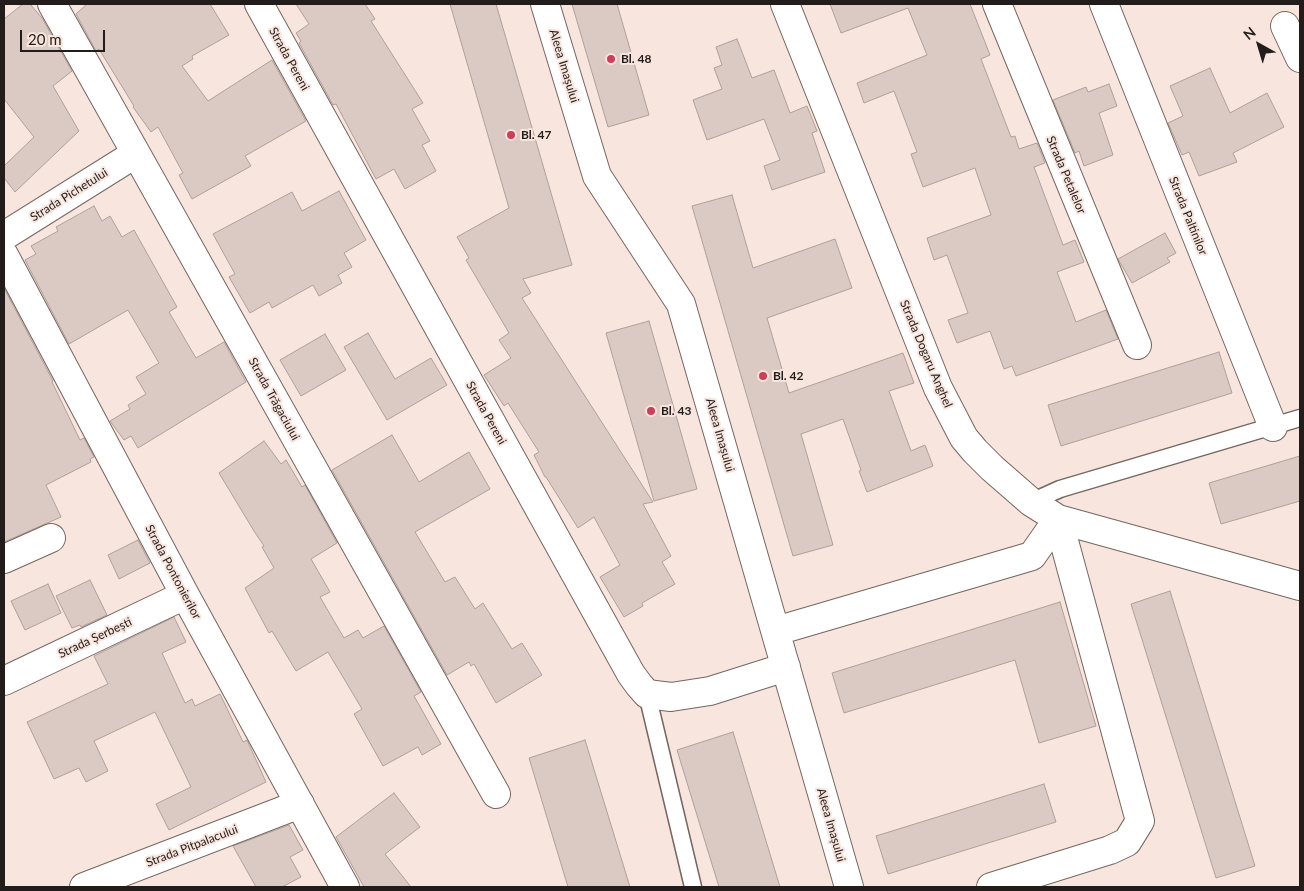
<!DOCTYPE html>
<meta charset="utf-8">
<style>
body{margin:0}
#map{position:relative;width:1304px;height:891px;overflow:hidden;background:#f7e5de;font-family:Lato,sans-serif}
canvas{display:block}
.frame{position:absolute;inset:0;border:5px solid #221c1a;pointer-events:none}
.north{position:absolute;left:1234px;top:20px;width:50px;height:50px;-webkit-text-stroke:4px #f7e5de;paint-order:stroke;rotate:321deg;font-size:14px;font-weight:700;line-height:20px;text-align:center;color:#221c1a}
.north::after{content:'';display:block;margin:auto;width:18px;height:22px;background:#221c1a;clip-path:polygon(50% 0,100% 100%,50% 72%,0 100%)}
.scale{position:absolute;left:20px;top:30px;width:85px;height:22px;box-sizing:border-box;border:2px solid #221c1a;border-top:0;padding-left:6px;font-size:15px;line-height:18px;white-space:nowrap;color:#221c1a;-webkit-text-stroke:4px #f7e5de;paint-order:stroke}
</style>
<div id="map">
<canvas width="1304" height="891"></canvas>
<div class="frame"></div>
<div class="north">N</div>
<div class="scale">20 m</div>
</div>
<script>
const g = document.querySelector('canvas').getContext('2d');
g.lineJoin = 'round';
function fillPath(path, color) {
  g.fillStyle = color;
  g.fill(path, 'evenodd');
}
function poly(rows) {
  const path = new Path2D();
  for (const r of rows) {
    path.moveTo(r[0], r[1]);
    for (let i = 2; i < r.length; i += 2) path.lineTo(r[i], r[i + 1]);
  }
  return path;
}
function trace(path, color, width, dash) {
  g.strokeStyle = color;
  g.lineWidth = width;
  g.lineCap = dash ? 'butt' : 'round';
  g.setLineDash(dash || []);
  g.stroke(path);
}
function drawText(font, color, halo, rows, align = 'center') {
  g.font = font + ' Lato,sans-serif';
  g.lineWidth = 4;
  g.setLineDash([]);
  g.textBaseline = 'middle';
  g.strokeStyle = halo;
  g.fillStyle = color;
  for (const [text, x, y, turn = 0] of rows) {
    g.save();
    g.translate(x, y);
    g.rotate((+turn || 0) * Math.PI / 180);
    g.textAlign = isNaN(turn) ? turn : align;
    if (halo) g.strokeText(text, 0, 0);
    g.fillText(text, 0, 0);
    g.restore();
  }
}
const building = poly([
 [23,4,30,4,42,18,72,71,53,86,79,131,15,192,4,178,4,166,34,137,4,99,4,19,23,4],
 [87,4,210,4,229,35,192,56,193,59,182,66,208,101,272,60,306,121,245,156,251,166,192,199,179,175,183,173,158,127,151,132,133,107,134,106,99,49,96,51,76,14,87,4],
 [296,4,365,4,375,19,371,21,423,103,412,109,430,141,422,145,436,171,405,189,394,169,376,179,336,104,333,105,299,43,301,41,296,33,309,24,296,4],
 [450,4,496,4,572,265,523,279,531,293,522,298,653,502,643,504,671,556,662,562,675,584,642,603,643,606,624,617,600,577,620,565,594,517,578,528,546,477,545,477,534,455,539,452,508,403,504,406,484,375,511,358,499,340,509,333,466,260,469,258,457,237,509,208,450,4],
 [572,4,617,4,649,115,608,127,572,4],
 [830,4,970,4,990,55,981,59,1011,137,1015,136,1019,149,1037,143,1045,163,1034,167,1063,245,1075,240,1084,262,1057,272,1076,322,1106,310,1118,339,1016,376,1012,366,1004,369,990,331,957,343,948,320,968,313,947,255,934,260,927,238,991,215,975,168,923,187,911,154,917,152,894,91,864,103,857,83,927,55,908,8,841,33,830,4],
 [737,39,752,78,774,70,790,113,807,106,817,131,812,133,825,172,772,190,764,166,780,160,764,119,707,140,693,100,722,89,714,68,722,65,716,47,737,39],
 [1210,68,1230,113,1267,93,1284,127,1233,153,1237,162,1199,176,1189,152,1182,155,1168,123,1183,116,1170,86,1210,68],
 [1109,84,1117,106,1099,113,1113,155,1084,166,1079,151,1075,153,1053,100,1086,87,1088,92,1109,84],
 [339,191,366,240,344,253,352,267,338,275,342,283,319,296,313,285,272,308,269,302,250,313,229,277,235,274,213,234,292,192,302,211,339,191],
 [732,195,753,268,835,239,852,288,767,318,789,393,903,353,914,383,889,391,911,451,925,445,933,466,867,492,859,471,861,470,843,419,801,434,833,545,793,556,692,206,732,195],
 [94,206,102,221,110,216,122,237,134,230,177,307,169,312,196,358,224,342,246,382,138,448,131,436,124,440,110,421,130,409,128,405,146,394,136,377,159,363,128,310,69,344,25,260,36,254,31,246,58,231,56,227,94,206],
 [1165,233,1176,253,1167,258,1170,262,1132,283,1118,259,1165,233],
 [4,288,53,381,52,382,80,440,84,438,94,457,90,459,91,462,46,485,61,517,4,542,4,288],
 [649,321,697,489,654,501,606,333,649,321],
 [368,333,395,379,431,358,447,385,387,420,344,347,368,333],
 [325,334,346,370,301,396,280,360,325,334],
 [1219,352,1232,393,1061,446,1048,405,1219,352],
 [392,435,419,482,469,452,490,489,415,532,445,582,455,577,475,609,483,603,512,649,522,643,542,675,496,703,474,664,471,666,469,662,447,675,332,470,392,435],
 [264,441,281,464,286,460,302,487,305,485,337,543,311,559,330,592,320,597,344,638,358,630,363,638,384,626,421,692,414,696,441,744,422,755,418,747,383,766,354,714,362,709,328,652,296,671,272,631,269,633,245,588,274,568,262,547,264,546,254,531,219,473,264,441],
 [1300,456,1300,501,1221,524,1209,483,1300,456],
 [138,540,150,563,119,579,108,555,138,540],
 [90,580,107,615,81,627,80,625,72,628,56,596,90,580],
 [48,584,61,613,25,630,11,601,48,584],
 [1170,591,1255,866,1216,878,1131,604,1170,591],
 [1060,602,1096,726,1039,743,1015,660,844,713,832,673,1060,602],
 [174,617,186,642,162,653,185,703,192,699,195,706,220,694,243,742,247,740,266,782,169,830,156,804,191,787,155,712,94,741,108,771,86,782,79,768,54,779,27,722,108,684,94,656,174,617],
 [733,732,780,887,719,887,677,750,733,732],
 [585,740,630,887,568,887,529,758,585,740],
 [1044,784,1056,822,888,874,876,836,1044,784],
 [394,793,420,827,385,854,411,887,364,887,336,837,394,793],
 [289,825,303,850,290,857,301,877,282,887,256,887,233,846,289,825]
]);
fillPath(building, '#dbcac3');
trace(building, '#af9f99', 1);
const service = poly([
 [1031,502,1060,489,1300,418],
 [647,694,693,887]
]);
const minor = poly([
 [52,4,496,794],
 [259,4,631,674,639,685,647,694,671,697,710,691,786,667],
 [545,4,597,176,681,304,849,887],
 [785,4,938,388,964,438,975,451,992,468,1031,502,1058,519,1300,586],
 [997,4,1137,345],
 [1104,4,1273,427],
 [1285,26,1300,58],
 [4,236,135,154],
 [4,255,185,595,345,887],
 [4,559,51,538],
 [776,631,1032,556,1058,519],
 [4,681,185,595],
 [84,887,300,804],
 [991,887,1110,850,1127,842,1140,821,1058,519]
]);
trace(service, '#756660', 19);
trace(minor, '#756660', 30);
trace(service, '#fff', 16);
trace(minor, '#fff', 28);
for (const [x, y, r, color] of [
 [611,59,5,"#ce3e58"],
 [511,135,5,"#ce3e58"],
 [763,376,5,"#ce3e58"],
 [651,411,5,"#ce3e58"]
]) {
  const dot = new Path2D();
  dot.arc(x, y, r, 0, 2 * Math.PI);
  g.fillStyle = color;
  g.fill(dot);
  trace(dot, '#f7e5de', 2);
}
drawText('12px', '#221c1a', '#f7e5de', [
 ["Strada Pereni",289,59,61],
 ["Aleea Imașului",564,66,73],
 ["Strada Petalelor",1066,175,67],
 ["Strada Pichetului",69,195,-32],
 ["Strada Paltinilor",1188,216,68],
 ["Strada Dogaru Anghel",926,354,67],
 ["Strada Trăgaciului",274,399,61],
 ["Strada Pereni",486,413,61],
 ["Aleea Imașului",720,435,74],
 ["Strada Pontonierilor",173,572,62],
 ["Strada Șerbești",95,638,-25],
 ["Aleea Imașului",831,825,74],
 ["Strada Pitpalacului",192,846,-21]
]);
drawText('bold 12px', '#221c1a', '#f7e5de', [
 ["Bl. 48",621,59],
 ["Bl. 47",521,135],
 ["Bl. 42",773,376],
 ["Bl. 43",661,411]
], 'left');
</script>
